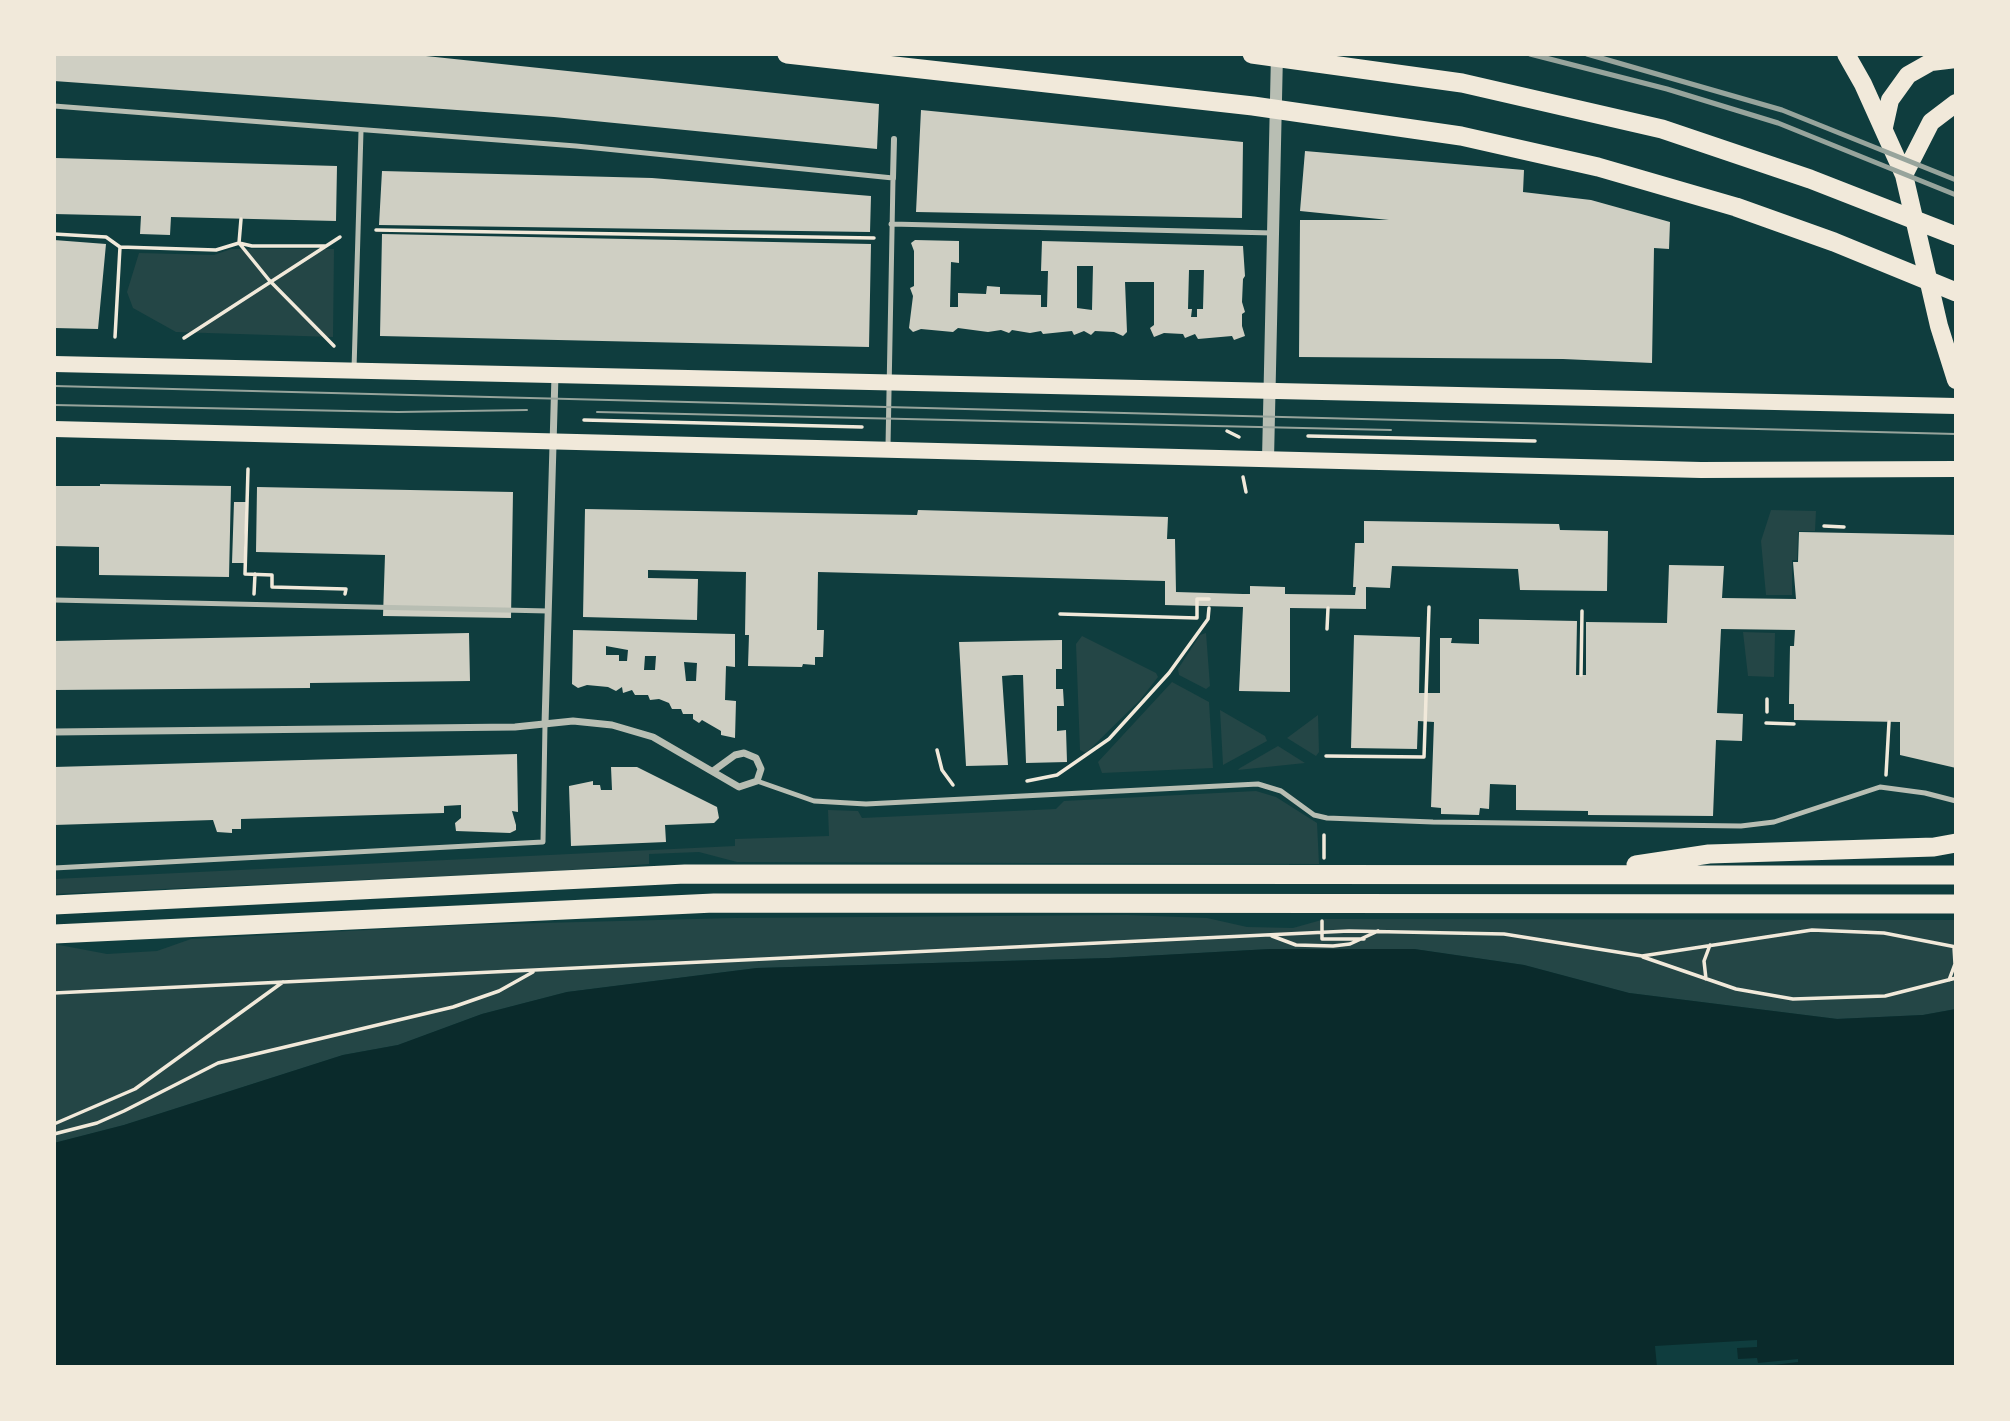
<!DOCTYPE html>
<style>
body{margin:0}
#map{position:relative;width:2010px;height:1421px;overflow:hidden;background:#0f3d3e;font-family:"Public Sans",sans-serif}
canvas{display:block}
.frame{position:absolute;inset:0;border:56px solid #f1e9da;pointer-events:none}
</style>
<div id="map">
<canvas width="2010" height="1421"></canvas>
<div class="frame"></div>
</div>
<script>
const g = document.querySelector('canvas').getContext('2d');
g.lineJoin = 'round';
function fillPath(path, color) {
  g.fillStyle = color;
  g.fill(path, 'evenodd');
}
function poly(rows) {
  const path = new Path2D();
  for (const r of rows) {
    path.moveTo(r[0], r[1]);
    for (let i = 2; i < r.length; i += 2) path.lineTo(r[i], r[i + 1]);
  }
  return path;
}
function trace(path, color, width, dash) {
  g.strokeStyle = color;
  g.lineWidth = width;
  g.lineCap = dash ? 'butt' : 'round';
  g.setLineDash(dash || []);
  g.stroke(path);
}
fillPath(poly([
 [231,249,334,249,333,337,176,332,133,308,127,292,139,253,214,255],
 [1771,510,1816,511,1815,531,1798,531,1797,560,1792,560,1792,595,1766,595,1761,541],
 [1743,632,1775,633,1774,677,1748,676],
 [1206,633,1210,686,1206,689,1179,675,1178,669,1200,635],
 [1082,636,1156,673,1158,677,1140,700,1086,753,1080,750,1076,644],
 [1172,682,1209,702,1213,768,1102,773,1098,762],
 [1220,710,1265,736,1267,741,1223,765],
 [1318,715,1319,752,1316,756,1287,738],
 [1278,746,1305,763,1238,770,1240,768],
 [1256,791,1276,797,1317,823,1319,864,737,862,699,852,649,854,649,864,555,871,54,894,54,879,735,846,735,839,829,836,828,810,858,811,862,818,1056,809,1064,801],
 [1127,915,1207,918,1247,927,1293,928,1325,919,1956,920,1956,1009,1923,1015,1837,1019,1629,993,1524,965,1414,949,1270,949,1109,958,757,968,567,992,482,1014,398,1045,343,1055,124,1125,54,1143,54,944,107,954,157,951,191,939,466,925,734,918]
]), '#244646');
fillPath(poly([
 [1270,949,1414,949,1524,965,1629,993,1837,1019,1923,1015,1956,1009,1956,1367,54,1367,54,1143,124,1125,343,1055,398,1045,482,1014,567,992,757,968,1109,958]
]), '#0a2a2b');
fillPath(poly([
 [1757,1340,1757,1347,1737,1348,1738,1359,1757,1358,1758,1363,1798,1359,1798,1362,1758,1367,1657,1367,1655,1346]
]), '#0f3d3e');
fillPath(poly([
 [54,54,407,54,879,104,877,149,554,117,54,81],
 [921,110,1243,142,1242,218,916,212],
 [1305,151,1524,170,1523,192,1591,200,1670,222,1669,249,1654,248,1652,363,1563,359,1299,357,1300,220,1389,220,1300,211],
 [55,158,337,166,336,221,171,217,170,235,140,234,141,216,54,214],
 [382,171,652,178,871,196,870,232,379,225],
 [382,234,871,244,869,347,380,336],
 [54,240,106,244,98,329,54,328],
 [915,240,959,241,959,263,951,262,950,307,958,307,958,293,986,294,987,286,1000,287,1000,294,1041,295,1041,307,1047,307,1048,271,1041,271,1042,241,1243,246,1245,276,1243,279,1242,302,1245,312,1242,314,1242,326,1245,336,1234,340,1232,336,1198,339,1195,334,1185,338,1183,334,1164,333,1154,337,1150,328,1154,325,1154,282,1125,282,1127,332,1123,336,1114,332,1095,331,1091,335,1084,331,1074,335,1072,331,1043,334,1041,331,1030,333,1012,330,1009,333,1001,330,988,332,958,328,953,332,921,329,913,332,909,328,913,296,910,288,914,286,914,251,911,243],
 [1077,266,1093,266,1092,310,1077,308],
 [1189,270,1204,270,1203,309,1197,309,1197,317,1191,317,1192,309,1188,309],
 [100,484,231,486,229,577,99,575,99,547,54,546,54,486,100,486],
 [257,487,513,492,511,618,383,616,385,555,256,552],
 [234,502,246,502,244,563,232,563],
 [585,509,917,515,918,510,1168,517,1167,539,1175,539,1176,592,1243,594,1250,594,1250,586,1285,587,1285,594,1355,595,1356,587,1353,587,1355,543,1364,543,1364,521,1559,524,1560,530,1608,531,1607,591,1520,590,1518,569,1392,566,1390,588,1366,587,1366,609,1290,608,1290,692,1239,691,1243,607,1165,605,1165,581,818,572,817,630,824,630,823,657,815,657,815,665,803,664,802,667,748,666,749,635,745,635,746,572,648,570,648,578,698,579,697,620,583,617],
 [1799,532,1956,535,1956,768,1900,755,1900,722,1794,720,1794,704,1789,704,1789,700,1790,646,1794,646,1795,630,1721,629,1717,713,1743,714,1742,741,1716,740,1713,816,1588,815,1588,811,1516,810,1516,785,1490,784,1489,809,1480,808,1479,815,1441,814,1441,808,1431,807,1434,722,1418,721,1417,749,1351,748,1354,635,1420,637,1419,693,1440,693,1440,638,1452,638,1451,643,1479,644,1479,619,1577,621,1576,675,1586,675,1586,622,1667,623,1669,565,1724,566,1722,598,1796,599,1793,562,1798,562],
 [573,630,735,634,735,667,726,666,725,700,736,701,735,738,721,735,721,731,702,720,699,723,693,719,693,714,683,714,681,709,672,709,669,703,659,699,650,700,648,695,635,695,632,690,623,693,622,687,616,691,608,687,587,685,578,688,572,684],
 [606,646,628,650,627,661,619,661,619,655,606,655],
 [645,656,656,656,655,670,644,670],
 [684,662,697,663,696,681,686,681],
 [469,633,470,681,310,683,310,688,54,690,54,641],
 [1062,640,1062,669,1056,669,1056,689,1063,689,1064,706,1057,706,1057,731,1066,730,1067,762,1026,763,1023,675,1014,675,1002,676,1008,765,966,766,959,642],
 [517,754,518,812,512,811,516,825,516,830,510,833,456,831,455,823,461,818,461,805,444,806,444,813,241,819,241,829,232,829,232,833,217,832,213,820,54,825,54,767],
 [611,767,637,767,717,807,719,818,714,823,665,825,666,842,571,846,569,786,593,781,593,785,600,785,601,790,612,790]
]), '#cfcfc3');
trace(poly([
 [241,219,239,243,269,280,334,346],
 [376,230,874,238],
 [54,234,106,237,120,247],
 [115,337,120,247,216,250,239,243,252,246,325,246],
 [184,338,340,237],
 [584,420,862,427],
 [1227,431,1239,437],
 [1308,436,1535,441],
 [248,469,245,574,272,575,272,587,346,589,345,594],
 [1243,477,1246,492],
 [1824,526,1844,527],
 [254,594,255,574],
 [1060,614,1197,618,1197,599,1209,599],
 [1327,629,1328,608],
 [1581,675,1582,611],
 [1767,712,1767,699],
 [1766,723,1794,724],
 [937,750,942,770,953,785],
 [1326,756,1424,757,1429,607],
 [1886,775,1889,722],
 [1027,781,1057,775,1109,739,1169,673,1208,619,1209,608],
 [1324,858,1324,835],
 [1322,921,1322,939,1364,939],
 [1272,936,1296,945,1333,946,1350,944,1378,931],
 [1643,957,1736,989,1793,999,1885,996,1956,978],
 [1706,979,1704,961,1710,945],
 [1949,980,1955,964,1954,947],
 [54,993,1349,931,1504,934,1642,956,1812,930,1884,933,1956,947],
 [54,1124,135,1089,283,982],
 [54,1134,97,1123,124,1111,218,1063,453,1007,499,991,533,972]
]), '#f1e9da', 3.5);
trace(poly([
 [54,106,576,146,893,178,888,446],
 [891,224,1273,233],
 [354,369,361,131],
 [54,600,548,611],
 [757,781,814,801,866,804,1258,784,1281,791,1314,815,1327,818,1433,822,1741,826,1774,822,1880,787,1925,793,1956,801],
 [54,868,543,842,545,724]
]), '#b8beb3', 5);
trace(poly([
 [893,178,894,139]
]), '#b8beb3', 6);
trace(poly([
 [545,724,555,375],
 [54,732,515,727,573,721,612,725,653,737,739,787,757,781,761,769,756,758,744,753,735,755,713,771]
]), '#b8beb3', 7);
trace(poly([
 [1268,459,1277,54]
]), '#b8beb3', 12);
trace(poly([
 [54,364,1956,406],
 [54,429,1701,470,1956,469]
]), '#f1e9da', 16);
trace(poly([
 [1846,54,1863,84,1904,175,1939,326,1956,380],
 [1884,127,1890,100,1908,75,1931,62,1956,59],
 [1904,175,1931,122,1956,103]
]), '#f1e9da', 18);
trace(poly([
 [787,54,1253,106,1461,136,1598,167,1736,207,1834,242,1956,292],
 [1252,54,1462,83,1662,129,1810,179,1956,236],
 [1636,865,1709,854,1934,847,1956,843],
 [54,905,685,874,1956,875],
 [54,934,714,903,1956,904]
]), '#f1e9da', 19);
trace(poly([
 [54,386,1956,434],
 [54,405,398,412,527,410],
 [597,412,1391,430]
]), '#97a49c', 2);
trace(poly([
 [1530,54,1667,89,1778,123,1956,195],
 [1587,54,1782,110,1956,180]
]), '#97a49c', 5);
</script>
